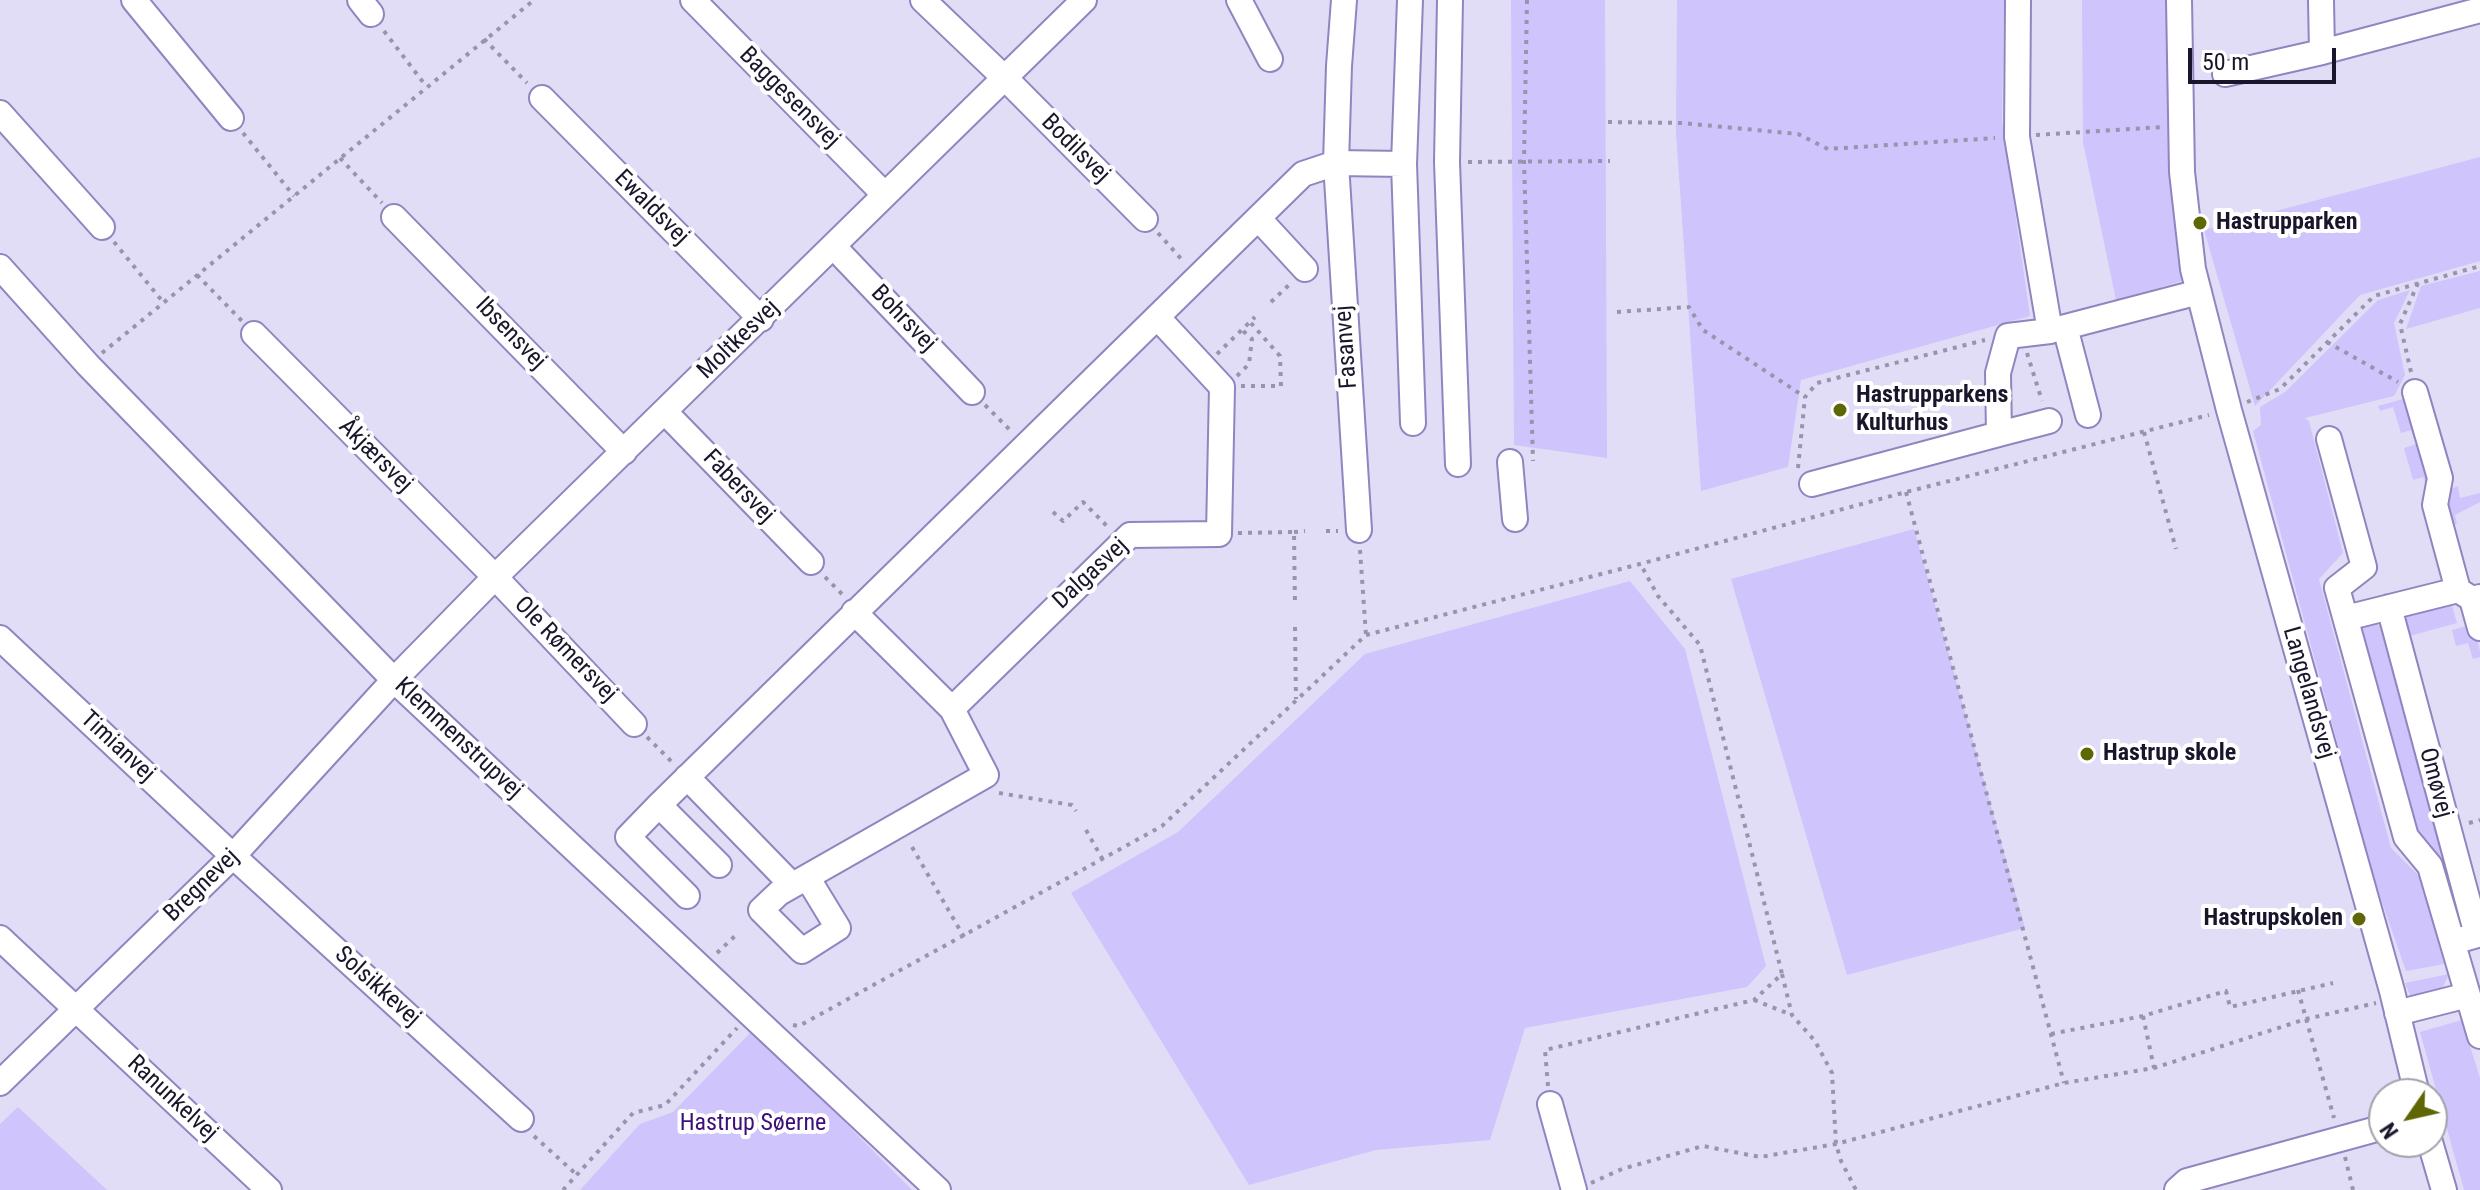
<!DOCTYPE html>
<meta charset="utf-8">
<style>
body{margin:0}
#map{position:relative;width:2480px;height:1190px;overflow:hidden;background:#e2ddf7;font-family:"Roboto Condensed",sans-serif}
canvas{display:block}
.north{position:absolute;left:2368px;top:1078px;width:80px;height:80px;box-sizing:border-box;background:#fff;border:2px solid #a3a1aa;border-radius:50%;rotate:236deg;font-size:22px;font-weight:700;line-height:32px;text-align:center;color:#1a152b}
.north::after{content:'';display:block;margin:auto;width:28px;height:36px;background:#5f6604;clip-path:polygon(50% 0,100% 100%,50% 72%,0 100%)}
.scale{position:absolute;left:2188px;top:48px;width:148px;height:36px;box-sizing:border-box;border:4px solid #1a152b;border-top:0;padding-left:10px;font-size:24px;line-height:28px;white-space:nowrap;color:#1a152b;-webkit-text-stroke:6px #fff;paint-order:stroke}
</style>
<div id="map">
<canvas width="2480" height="1190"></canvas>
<div class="north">N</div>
<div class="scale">50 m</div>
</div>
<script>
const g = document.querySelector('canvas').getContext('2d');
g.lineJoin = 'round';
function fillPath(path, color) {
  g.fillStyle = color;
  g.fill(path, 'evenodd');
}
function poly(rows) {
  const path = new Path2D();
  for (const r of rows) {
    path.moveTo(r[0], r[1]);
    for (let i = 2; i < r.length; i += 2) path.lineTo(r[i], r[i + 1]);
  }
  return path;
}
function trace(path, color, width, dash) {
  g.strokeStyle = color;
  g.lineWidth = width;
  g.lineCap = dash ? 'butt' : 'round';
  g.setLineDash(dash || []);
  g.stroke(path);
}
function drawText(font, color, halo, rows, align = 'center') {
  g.font = font + ' "Roboto Condensed",sans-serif';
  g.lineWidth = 8;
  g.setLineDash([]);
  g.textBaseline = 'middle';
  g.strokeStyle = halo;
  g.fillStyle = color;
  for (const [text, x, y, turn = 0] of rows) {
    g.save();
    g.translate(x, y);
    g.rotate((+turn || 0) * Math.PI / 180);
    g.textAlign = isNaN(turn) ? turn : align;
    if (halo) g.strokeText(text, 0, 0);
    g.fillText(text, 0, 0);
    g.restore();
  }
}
fillPath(poly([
 [1511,0,1605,0,1607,458,1514,445],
 [1677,0,2004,0,2002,120,2030,316,1801,380,1788,467,1701,491,1676,133],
 [2082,0,2168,0,2182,281,2116,300,2083,142],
 [2480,157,2480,261,2360,295,2255,406,2204,230],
 [2480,271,2480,308,2406,329,2421,286],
 [2410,290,2394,323,2405,375,2394,396,2305,418,2309,421,2343,553,2319,579,2391,848,2420,877,2444,964,2406,971,2374,879,2253,431,2261,425,2260,407,2285,392,2378,300],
 [2410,397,2422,437,2414,439,2411,430,2401,433,2393,407,2380,411,2378,406],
 [2423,442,2431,484,2426,485,2423,477,2413,480,2404,448],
 [2458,486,2460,498,2480,493,2480,502,2455,515,2457,524,2448,527,2441,504,2448,490],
 [1914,529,2025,928,1847,975,1731,579],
 [1630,581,1685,649,1766,966,1747,987,1525,1028,1490,1140,1376,1150,1249,1185,1071,893,1178,832,1365,654],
 [2450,599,2457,623,2402,638,2401,615],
 [2369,622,2376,623,2380,627,2435,830,2440,832,2466,926,2458,928,2415,837,2358,635,2361,626],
 [2473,624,2480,651,2480,657,2473,659,2468,643,2456,646,2452,630],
 [2449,974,2443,987,2419,996,2410,995,2405,983],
 [2462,1020,2480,1078,2480,1190,2464,1190,2420,1032],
 [753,1030,912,1190,580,1190,640,1124,673,1112],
 [18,1107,107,1190,0,1190,0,1124]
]), '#cfc4fb');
const minor = poly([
 [134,0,231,118],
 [360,0,371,14],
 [693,0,885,195],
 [923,0,1014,87,1145,219],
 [1239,0,1270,59],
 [1344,0,1339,66,1336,163,1359,530],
 [1410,0,1404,164,1413,423],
 [1450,0,1447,162,1458,464],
 [2018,0,2017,137,2050,331,2199,292],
 [2179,0,2182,172,2193,269,2229,410,2392,991,2417,1094],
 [2321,0,2322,52],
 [2225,74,2322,52,2480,10],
 [542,98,761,319],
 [0,113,102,227],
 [394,217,624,452],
 [1258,218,1305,269],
 [834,247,972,392],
 [0,267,88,365,394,680,938,1190],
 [2065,327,2088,415],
 [254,334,495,577,634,724],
 [2415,392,2440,478,2435,505,2458,590,2472,599,2480,597],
 [665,412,811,562],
 [1999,434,2049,421],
 [2329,439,2364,567,2337,588,2406,837,2430,866,2480,1036],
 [1510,462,1515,519],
 [1812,484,1999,434,1998,373,2008,336,2050,331],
 [2472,599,2480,628],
 [2389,607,2477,935,2453,942],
 [854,612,952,709,1130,535,1219,534,1222,387,1158,318],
 [2346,618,2458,590],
 [0,638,233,856,521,1119],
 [687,777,792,885],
 [659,805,628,837,687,896],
 [719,865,659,805,1303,174,1336,163,1404,164],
 [807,877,779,893,761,910,802,951,838,928,807,877,986,775,952,709],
 [0,938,269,1190],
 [2397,1013,2468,995],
 [0,1083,233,856,394,680,495,577,1084,0],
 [1550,1104,1574,1190],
 [2430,1142,2444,1190],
 [2177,1190,2187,1181,2384,1127]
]);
trace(minor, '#9284bf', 28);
trace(poly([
 [1527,0,1524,161,1533,461],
 [384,31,426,86],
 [484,39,527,83],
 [1608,122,1682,123,1798,134,1828,149,1995,138],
 [243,133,294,196],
 [2036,135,2163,127],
 [340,158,382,203],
 [1468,162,1610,161],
 [1158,233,1184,262],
 [114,242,163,302],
 [197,275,242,321],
 [1271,302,1291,283],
 [1617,312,1689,307,1703,330,1805,397],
 [2327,342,2398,382],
 [102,353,534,0],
 [2027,353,2042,401],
 [1217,354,1255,317],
 [2411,372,2400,324,2418,283],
 [1237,376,1249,364,1252,339,1242,330],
 [1241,386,1281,386,1280,356,1250,322],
 [2247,402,2280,389,2374,296,2480,266],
 [985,405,1010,430],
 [2144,432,2176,549],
 [1798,468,1805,397,1817,383,1985,340],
 [1906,492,2064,1083],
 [1053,512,1063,521,1083,502,1110,529],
 [1326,531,1338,531],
 [1294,532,1305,531],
 [1238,533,1294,532,1295,606],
 [1360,550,1366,635],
 [825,577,844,596],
 [1295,627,1296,699],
 [647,737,672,762],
 [999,793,1072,805,1076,811],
 [2469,823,2480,820],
 [1086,830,1103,860],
 [912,847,964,937],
 [717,953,735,936],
 [1782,974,1792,1015,1815,1041,1832,1073,1836,1144,1841,1161,1856,1190],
 [2298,990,2334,1118],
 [1754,1000,1792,1015],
 [2143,1016,2154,1068],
 [793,1025,799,1026,1162,826,1366,635,1640,564,1906,492,2209,415],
 [2051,1034,2143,1016,2226,991,2230,1007,2333,983],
 [1548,1086,1545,1050,1754,1000,1782,974,1700,645,1658,596,1641,565],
 [534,1136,577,1175],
 [2345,1157,2353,1190],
 [1591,1183,1622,1169,1703,1146,1760,1157,1836,1144,2064,1083,2154,1068,2306,1019,2376,1003],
 [563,1190,633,1113,665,1105,737,1028]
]), '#9994ad', 4, [4, 6]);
trace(minor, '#fff', 24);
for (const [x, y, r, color] of [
 [2200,223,8,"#5f6604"],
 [1840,410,8,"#5f6604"],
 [2087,754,8,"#5f6604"],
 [2359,919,8,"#5f6604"]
]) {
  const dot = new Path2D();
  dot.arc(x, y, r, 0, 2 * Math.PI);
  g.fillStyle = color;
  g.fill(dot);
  trace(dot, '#fff', 3);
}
drawText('24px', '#1a152b', '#fff', [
 ["Baggesensvej",789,98,45],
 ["Bodilsvej",1075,149,45],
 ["Ewaldsvej",651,208,45],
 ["Bohrsvej",903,319,46],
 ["Ibsensvej",510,334,46],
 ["Moltkesvej",739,340,-44],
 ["Fasanvej",1347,347,-94],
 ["Åkjærsvej",375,456,45],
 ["Fabersvej",738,487,46],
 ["Dalgasvej",1091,574,-43],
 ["Ole Rømersvej",565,650,46],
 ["Langelandsvej",2308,693,74],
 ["Klemmenstrupvej",458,739,43],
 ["Timianvej",117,747,43],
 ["Omøvej",2435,783,75],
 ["Bregnevej",202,886,-44],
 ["Solsikkevej",377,987,42],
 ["Ranunkelvej",172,1099,43]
]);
drawText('bold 24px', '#1a152b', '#fff', [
 ["Hastrupparken",2216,223],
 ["Hastrupparkens",1856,396],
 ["Kulturhus",1856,424],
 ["Hastrup skole",2103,754],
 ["Hastrupskolen",2343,919,"right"]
], 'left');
drawText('24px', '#3c0f78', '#fff', [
 ["Hastrup Søerne",753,1124]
]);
</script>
